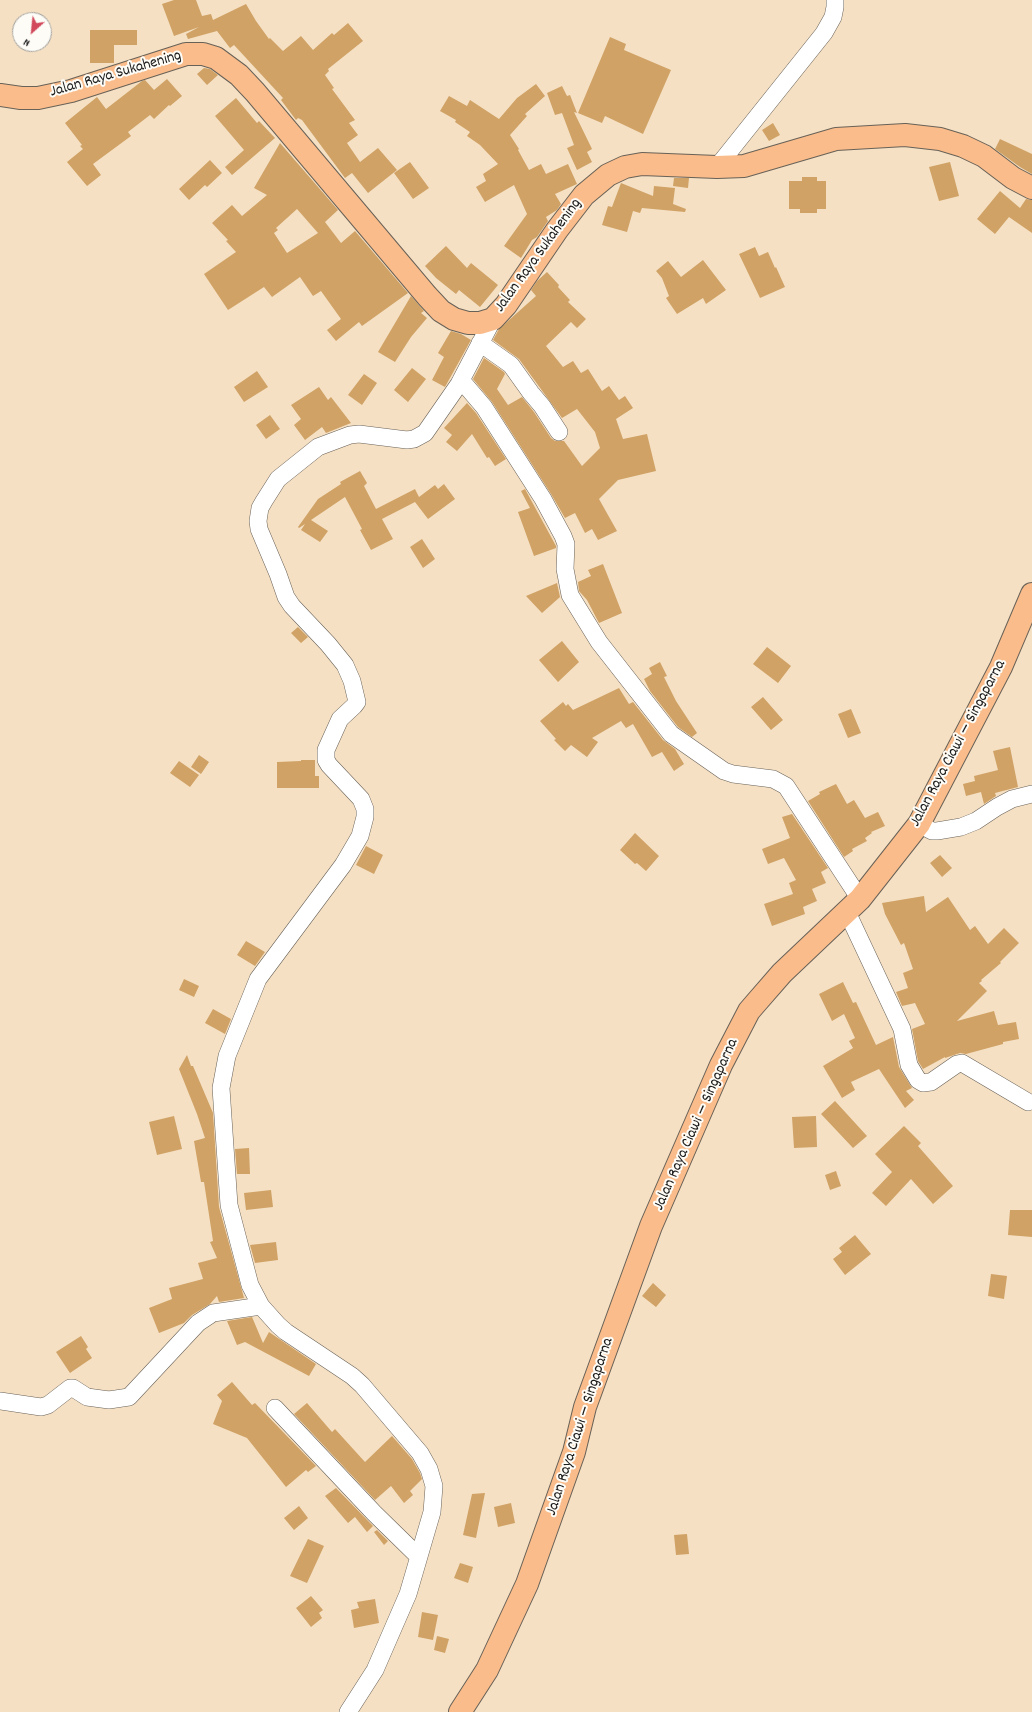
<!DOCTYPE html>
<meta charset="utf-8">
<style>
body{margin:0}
#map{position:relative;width:1032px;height:1712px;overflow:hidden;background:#f5e0c4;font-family:Dekko,sans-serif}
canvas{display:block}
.north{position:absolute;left:12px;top:12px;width:40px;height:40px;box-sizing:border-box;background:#fdfcf7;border:1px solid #a3a29f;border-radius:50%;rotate:207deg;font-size:11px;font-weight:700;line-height:16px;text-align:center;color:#1c1c1c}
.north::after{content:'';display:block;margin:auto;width:14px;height:18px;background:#d1495b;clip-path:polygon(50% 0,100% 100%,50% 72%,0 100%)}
</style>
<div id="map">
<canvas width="1032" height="1712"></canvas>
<div class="north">N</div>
</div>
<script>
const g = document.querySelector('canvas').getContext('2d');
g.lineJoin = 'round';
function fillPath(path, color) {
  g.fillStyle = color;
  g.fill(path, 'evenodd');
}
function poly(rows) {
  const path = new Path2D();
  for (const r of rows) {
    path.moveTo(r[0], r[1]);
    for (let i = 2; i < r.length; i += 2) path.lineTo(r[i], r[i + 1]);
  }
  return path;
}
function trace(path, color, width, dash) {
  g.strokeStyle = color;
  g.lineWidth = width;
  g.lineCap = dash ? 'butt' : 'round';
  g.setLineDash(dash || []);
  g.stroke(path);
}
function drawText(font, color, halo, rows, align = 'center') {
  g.font = font + ' Dekko,sans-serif';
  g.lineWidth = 4;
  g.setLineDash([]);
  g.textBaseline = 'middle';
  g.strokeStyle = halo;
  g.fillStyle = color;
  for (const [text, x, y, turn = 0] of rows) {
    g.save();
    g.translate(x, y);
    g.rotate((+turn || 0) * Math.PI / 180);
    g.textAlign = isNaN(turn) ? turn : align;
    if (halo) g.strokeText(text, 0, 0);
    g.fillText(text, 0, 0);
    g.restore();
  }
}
fillPath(poly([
 [174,0,196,0,202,16,211,14,213,20,246,4,256,21,269,39,270,38,283,51,301,36,313,50,332,33,334,35,348,23,363,41,328,69,329,71,325,75,334,88,332,89,355,120,349,123,358,135,347,143,360,162,378,148,397,170,368,193,352,173,345,178,302,120,298,118,296,120,281,100,283,98,234,45,230,48,217,31,188,39,186,34,199,27,174,36,162,4],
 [90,30,137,30,137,45,114,45,114,63,90,63],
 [610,37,626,44,624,50,671,70,643,134,605,116,602,123,578,113],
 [204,68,210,69,218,75,207,85,197,74],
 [167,79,182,96,170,106,169,105,154,119,150,115,128,132,131,136,93,164,101,175,87,186,67,162,83,149,80,146,82,145,65,123,97,97,106,109,142,81,145,80,154,90],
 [536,84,545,96,525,114,527,116,510,135,519,149,518,150,529,170,541,164,546,174,568,164,577,184,555,194,561,204,557,210,546,217,548,221,537,237,532,240,521,258,504,246,527,214,514,185,485,202,476,187,486,181,483,174,498,164,480,145,467,136,470,132,455,122,456,120,440,111,449,96,467,106,470,100,499,119,517,98],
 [562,86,567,96,570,95,577,113,574,112,592,149,587,152,592,162,577,170,567,148,574,145,562,113,555,115,547,93],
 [236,98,257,123,259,121,275,138,232,175,225,167,244,150,215,116],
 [773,123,780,135,769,141,762,130],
 [1000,139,1032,154,1032,174,1020,167,995,149],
 [280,143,338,210,325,222,341,243,355,231,408,293,362,326,359,322,336,341,327,330,341,319,321,291,313,296,300,277,272,297,264,287,228,310,204,274,236,252,226,241,228,240,212,223,232,205,242,216,267,195,254,188],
 [297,209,318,233,287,253,274,233,278,230,276,228],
 [210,160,222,173,207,187,205,185,189,200,179,189],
 [410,162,429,188,413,199,394,173],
 [950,162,959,196,939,201,929,167],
 [802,177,817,177,817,181,826,181,826,209,817,209,817,213,800,213,800,209,789,209,789,181,802,181],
 [674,178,689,178,688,188,673,186],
 [621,183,653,196,654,186,675,188,673,204,686,209,685,212,642,208,640,213,633,211,627,232,602,225,608,206,612,207],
 [1000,191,1020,208,1026,199,1032,200,1032,233,1009,217,995,234,977,219],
 [446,246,467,268,471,263,498,285,480,307,459,290,456,294,436,278,425,266],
 [755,247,759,256,768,252,775,268,776,267,785,287,760,298,739,254],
 [703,260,726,290,706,304,703,298,677,314,666,298,669,296,662,278,656,271,668,261,681,277],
 [547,272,559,285,558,287,570,300,568,302,586,319,577,328,571,322,546,346,563,367,573,361,581,373,588,369,602,391,609,386,619,400,625,396,633,408,616,419,623,439,647,434,656,471,618,480,599,499,617,531,598,540,592,529,585,533,575,513,565,518,551,494,492,402,473,379,484,358,504,372,505,374,497,389,508,405,522,397,534,412,551,438,555,441,564,441,582,466,600,448,595,432,577,409,562,418,519,359,493,340,499,329,536,296,531,290,537,281],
 [411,296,424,311,421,313,427,318,411,337,395,362,378,352],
 [451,331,461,334,471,340,445,387,432,380,444,357,438,353],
 [412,368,426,379,408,402,394,390],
 [257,371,268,387,244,402,234,387],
 [364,374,377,383,362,405,348,395],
 [319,387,328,400,331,397,351,423,326,433,322,427,305,440,294,425,301,419,291,405],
 [467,403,476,413,506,459,495,466,489,457,487,458,472,434,457,451,446,442,452,435,444,428],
 [270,415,280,429,266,439,256,425],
 [360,471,367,483,364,486,376,509,415,489,419,497,435,485,438,489,444,484,455,499,428,519,415,502,382,519,393,539,371,550,360,530,362,529,345,497,311,520,328,531,320,542,301,530,305,524,299,528,298,527,318,499,341,484,340,482],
 [525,489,556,546,556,548,534,556,518,512,530,508,521,491],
 [422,539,435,559,423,568,410,547],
 [603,564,622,613,599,623,587,600,579,591,578,582,591,576,588,570],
 [557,583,560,597,542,613,526,596],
 [298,627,308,637,301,643,291,633],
 [562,641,579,662,558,682,539,660],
 [767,647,791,666,778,683,753,664],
 [660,662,667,676,664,677,676,701,697,733,692,737,678,727,650,691,644,679,652,674,649,668],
 [619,688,629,704,633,702,663,740,675,749,684,764,674,771,662,752,652,757,633,724,626,728,621,721,592,738,598,742,587,757,571,745,565,751,554,740,556,739,540,721,563,702,566,706,568,704,573,710],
 [763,697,783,720,771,730,751,707],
 [851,709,861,733,848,738,838,714],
 [1010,747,1018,787,995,793,996,796,984,804,981,792,966,796,963,784,975,781,974,776,998,770,993,751],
 [199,755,209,762,201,774,191,767],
 [301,760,315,760,315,776,319,776,319,788,277,788,277,762,301,761],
 [179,761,199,775,190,787,170,773],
 [836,784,847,804,854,800,865,818,878,812,885,826,871,832,872,833,865,838,867,841,852,849,853,851,844,857,808,801,820,794,819,792],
 [792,814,828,868,821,872,826,883,812,889,817,901,803,907,805,914,772,926,764,904,793,894,789,883,796,880,784,858,768,864,762,849,790,838,782,817],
 [635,833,659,856,646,871,637,863,635,864,620,850],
 [366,846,383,855,374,874,356,865],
 [940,855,952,868,942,877,930,863],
 [924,896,926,912,948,897,970,930,975,926,988,944,1004,928,1019,943,1000,962,1001,963,981,980,982,981,979,983,987,991,957,1021,994,1011,998,1025,1016,1022,1019,1039,1003,1042,1003,1044,966,1054,960,1053,945,1058,945,1057,923,1069,918,1061,912,1029,925,1024,915,1003,902,1006,896,992,908,988,903,973,913,969,904,943,901,945,885,914,882,903],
 [246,941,265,952,255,966,237,955],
 [184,979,199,986,194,997,179,990],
 [843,982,853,1003,856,1002,876,1045,893,1037,899,1067,912,1088,906,1091,914,1100,905,1108,879,1069,851,1082,855,1090,842,1098,823,1066,853,1048,849,1041,855,1038,844,1014,832,1021,819,994],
 [213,1009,231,1019,225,1034,205,1023],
 [187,1055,191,1066,193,1066,213,1113,219,1207,244,1298,219,1302,217,1296,210,1304,192,1315,184,1323,159,1333,149,1308,172,1299,169,1288,203,1279,198,1263,217,1258,210,1242,213,1241,204,1182,201,1182,194,1141,205,1138,197,1114,179,1069],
 [835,1101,867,1136,853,1148,821,1114],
 [174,1116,182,1149,157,1155,149,1122],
 [816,1116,817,1147,794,1148,792,1117],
 [904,1126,921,1143,918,1146,953,1186,933,1204,911,1179,886,1206,872,1193,892,1172,875,1154],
 [249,1148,250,1174,237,1174,235,1149],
 [836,1171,841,1186,830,1190,825,1175],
 [271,1190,273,1207,246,1210,244,1193],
 [1010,1210,1032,1210,1032,1237,1008,1235],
 [855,1235,871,1254,845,1275,833,1259,842,1252,839,1248],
 [276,1242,278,1260,255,1263,250,1245],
 [991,1274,1007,1276,1004,1299,988,1296],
 [653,1283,666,1295,656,1307,642,1296],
 [252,1317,263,1343,269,1332,316,1364,309,1376,245,1342,237,1345,227,1321],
 [81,1336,88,1347,86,1349,92,1358,70,1373,56,1352],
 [232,1382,252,1405,255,1403,316,1466,308,1472,306,1470,286,1487,247,1438,213,1424,222,1401,217,1395],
 [307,1403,332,1432,335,1429,365,1462,392,1436,412,1459,420,1473,422,1479,410,1491,413,1495,404,1503,391,1486,375,1500,294,1414],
 [336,1488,373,1526,367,1532,355,1517,348,1523,325,1496],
 [485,1493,476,1538,463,1535,472,1494],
 [511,1503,515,1523,498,1527,494,1507],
 [299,1506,308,1518,294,1530,284,1518],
 [377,1530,388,1541,384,1545,374,1532],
 [687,1534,689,1554,676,1555,674,1535],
 [308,1539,324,1546,307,1583,290,1576],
 [460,1563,473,1567,468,1583,454,1578],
 [311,1596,323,1610,319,1613,322,1618,311,1627,296,1608],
 [375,1599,379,1623,354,1628,351,1610,359,1608,357,1602],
 [422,1612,438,1615,433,1640,418,1637],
 [437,1636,449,1639,445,1653,434,1650]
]), '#d0a265');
const minor = poly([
 [717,167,824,33,833,17,835,7,835,0],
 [480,343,511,365,531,393,542,406,559,432],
 [461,380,484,407,543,499,563,536,566,544,565,569,570,595,599,642,671,734,724,771,733,774,773,779,786,786,860,899],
 [919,824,932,831,937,831,961,827,976,821,997,807,1012,799,1032,794],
 [847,912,902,1029,909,1065,918,1080,923,1083,931,1082,957,1064,962,1063,1028,1102],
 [0,1401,41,1407,48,1405,70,1388,73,1388,87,1397,109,1400,129,1397,198,1323,213,1313,261,1306],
 [275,1408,374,1513,418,1556],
 [348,1712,375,1670,408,1594,432,1512,434,1486,429,1469,420,1453,362,1385,352,1376,286,1332,278,1325,261,1306,250,1285,229,1205,221,1088,227,1056,258,979,343,865,360,836,365,817,365,809,361,799,329,765,326,760,326,750,340,719,354,706,357,702,352,681,345,665,328,644,292,606,286,597,278,574,259,529,258,521,260,508,264,501,278,479,318,447,350,435,359,434,407,440,414,439,425,433,459,384,493,319]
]);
const major = poly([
 [0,95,21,98,38,98,71,91,186,54,203,54,216,58,239,75,255,92,427,296,441,311,454,319,468,323,480,323,493,319,506,305,557,230,584,195,608,175,625,167,642,164,717,167,744,166,836,139,905,135,940,139,963,146,984,156,1013,178,1032,188],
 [460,1712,487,1670,527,1584,574,1452,585,1407,651,1226,721,1065,749,1011,755,1004,782,973,860,899,919,824,1001,667,1032,594]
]);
trace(minor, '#686157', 18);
trace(major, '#686157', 24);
trace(minor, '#fff', 17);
trace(major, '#f9bc8a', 22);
drawText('16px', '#1c1c1c', '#fdfcf7', [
 ["Jalan Raya Sukahening",116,75,-16],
 ["Jalan Raya Sukahening",539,256,-54],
 ["Jalan Raya Ciawi — Singaparna",959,744,-62],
 ["Jalan Raya Ciawi — Singaparna",697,1125,-66],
 ["Jalan Raya Ciawi — Singaparna",581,1427,-72]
]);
</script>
